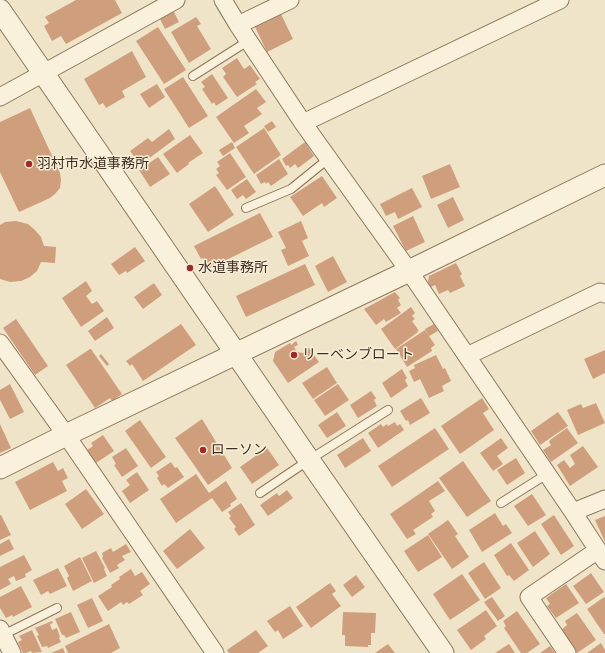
<!DOCTYPE html>
<meta charset="utf-8">
<style>
body{margin:0}
canvas{display:block;background:#f0e4c8}
</style>
<canvas width="605" height="653"></canvas>
<script>
const g = document.querySelector('canvas').getContext('2d');
g.lineJoin = 'round';
function fillPath(path, color) {
  g.fillStyle = color;
  g.fill(path, 'evenodd');
}
function poly(rows) {
  const path = new Path2D();
  for (const r of rows) {
    path.moveTo(r[0], r[1]);
    for (let i = 2; i < r.length; i += 2) path.lineTo(r[i], r[i + 1]);
  }
  return path;
}
function trace(path, color, width, dash) {
  g.strokeStyle = color;
  g.lineWidth = width;
  g.lineCap = dash ? 'butt' : 'round';
  g.setLineDash(dash || []);
  g.stroke(path);
}
function drawText(font, color, halo, rows, align = 'center') {
  g.font = font + ' "Libre Baskerville","Noto Sans JP",serif';
  g.lineWidth = 3;
  g.setLineDash([]);
  g.textBaseline = 'middle';
  g.strokeStyle = halo;
  g.fillStyle = color;
  for (const [text, x, y, turn = 0] of rows) {
    g.save();
    g.translate(x, y);
    g.rotate((+turn || 0) * Math.PI / 180);
    g.textAlign = isNaN(turn) ? turn : align;
    if (halo) g.strokeText(text, 0, 0);
    g.fillText(text, 0, 0);
    g.restore();
  }
}
fillPath(poly([
 [76,0,115,0,122,13,66,44,61,36,52,41,44,26,49,23,45,17],
 [173,10,179,22,165,29,159,17],
 [281,14,293,39,267,52,255,27],
 [196,17,201,24,197,26,211,49,189,63,171,32],
 [158,27,186,70,164,84,136,41],
 [132,51,146,77,122,91,125,97,106,108,103,103,99,105,84,79],
 [237,58,244,69,250,65,260,79,255,82,257,84,237,97,223,77,226,74,222,68],
 [212,74,228,98,216,106,214,102,212,104,202,89,205,87,201,82],
 [183,77,208,116,189,128,164,89],
 [157,84,165,97,149,108,140,94],
 [256,89,266,102,257,108,262,114,244,126,249,133,234,143,216,117],
 [30,108,60,173,61,180,60,188,55,194,50,198,19,212,0,172,0,122],
 [272,121,276,127,268,132,264,126],
 [264,128,281,155,254,174,236,147],
 [169,129,175,139,140,165,130,151,148,138,152,142],
 [190,135,203,153,188,163,189,164,177,173,163,154],
 [232,142,235,148,223,156,219,150],
 [305,142,314,156,298,168,295,164,290,168,288,165,286,166,282,159],
 [230,153,246,177,227,190,216,175,219,173,216,169,220,166,217,162],
 [158,157,170,174,150,187,139,170],
 [279,159,288,174,271,186,268,182,266,184,265,182,261,184,256,175],
 [450,164,460,187,431,199,422,176],
 [322,176,337,198,324,207,322,203,303,216,290,197],
 [247,179,256,192,246,199,243,195,237,199,231,190],
 [215,186,234,215,208,232,189,204],
 [412,188,422,207,398,219,395,212,386,216,380,204],
 [453,197,464,220,448,228,437,205],
 [260,213,273,237,208,269,203,258,201,259,194,246],
 [413,216,425,242,406,251,393,226],
 [16,221,28,224,35,230,41,237,44,246,56,247,55,263,41,262,37,271,30,277,21,281,10,282,0,279,0,225,5,222],
 [301,221,308,238,302,241,309,256,288,266,281,250,286,248,278,232],
 [135,247,145,261,127,273,126,271,119,275,111,264],
 [333,256,347,282,328,292,315,266],
 [456,263,462,274,460,276,465,286,450,293,448,290,439,294,435,285,431,287,428,282,429,276],
 [305,264,315,285,246,317,236,296],
 [86,281,92,291,86,296,92,304,97,301,104,311,81,327,62,298],
 [154,283,162,295,143,309,134,297],
 [395,292,400,298,398,300,401,305,397,308,401,313,386,322,384,319,376,325,364,309],
 [411,307,415,313,412,316,415,319,412,321,419,331,417,331,418,332,395,349,381,329],
 [107,317,114,328,95,341,88,331],
 [16,319,48,366,35,375,3,328],
 [181,324,196,345,143,381,132,364,130,366,126,361],
 [434,324,438,331,429,336,425,329],
 [425,330,435,345,431,348,432,351,407,367,396,349],
 [296,341,298,345,294,347,297,352,303,353,309,348,319,362,288,383,273,361,275,352,290,343,291,345],
 [90,349,91,349,122,394,112,401,110,398,95,408,66,365],
 [605,350,605,373,593,379,584,359],
 [101,354,109,364,107,366,99,356],
 [436,355,443,369,445,368,451,381,442,386,444,391,429,398,420,379,414,382,409,371,415,368,414,365],
 [327,367,337,383,313,399,302,383],
 [402,369,407,378,405,380,408,386,391,398,382,383],
 [10,384,24,412,10,419,0,400,0,390],
 [338,384,349,400,325,416,314,400],
 [371,391,376,398,374,400,377,406,358,418,350,405],
 [421,398,430,413,410,425,408,420,406,421,400,411],
 [482,398,489,409,483,413,494,430,460,454,441,426],
 [596,403,605,423,578,435,567,410,581,404,583,408],
 [337,412,346,426,327,438,318,425],
 [558,412,568,426,540,445,531,431],
 [202,419,232,468,208,485,175,438],
 [140,420,166,457,151,468,125,431],
 [395,422,397,426,400,424,404,430,378,448,368,433,381,424,383,427,387,424,388,426],
 [0,424,11,448,0,453],
 [435,428,449,449,392,487,378,466],
 [567,428,578,443,551,462,543,450,551,445,549,442,550,440],
 [103,435,114,451,96,463,87,450,93,446,91,443],
 [363,438,371,451,345,468,337,455],
 [501,438,508,448,497,456,503,464,493,471,480,453],
 [583,446,598,467,570,486,557,465,564,460,570,468,575,464,570,455],
 [126,448,138,466,122,477,114,465,116,464,112,457],
 [267,448,279,465,252,484,240,467],
 [516,458,525,473,507,485,497,470],
 [463,461,491,501,467,517,439,478],
 [53,462,58,471,63,468,68,478,62,481,67,491,30,510,15,482],
 [171,462,175,468,177,467,184,477,168,488,164,484,162,486,157,478,159,476,156,472],
 [137,472,149,490,130,503,122,491,130,485,126,480],
 [196,474,209,493,226,481,237,499,230,504,231,506,222,512,212,498,176,523,160,499],
 [438,481,445,491,429,501,435,511,431,514,433,517,413,530,416,534,407,539,390,514],
 [86,489,104,514,82,529,65,504],
 [287,490,293,498,268,516,260,505,277,493,279,496],
 [532,494,546,515,528,526,514,506],
 [241,503,255,525,239,536,234,529,236,527,229,518,231,516,228,512],
 [495,513,503,526,506,524,512,533,482,552,469,530],
 [0,515,1,515,11,535,0,540],
 [554,515,574,546,561,555,541,524],
 [605,516,605,542,595,520],
 [448,520,458,534,455,536,469,557,452,569,428,534],
 [190,529,205,548,177,569,163,551],
 [535,531,550,554,533,567,517,543],
 [428,535,442,557,418,572,404,551],
 [9,539,14,549,0,556,0,544],
 [511,543,529,570,514,581,509,575,507,576,494,555],
 [126,544,131,552,122,556,125,560,117,565,119,568,110,573,102,558,103,557,102,553,111,548,113,552],
 [96,551,105,568,104,569,107,576,94,583,82,558],
 [24,555,32,570,25,574,26,577,16,581,14,576,8,579,11,584,0,590,0,567],
 [80,557,92,581,73,591,67,578,69,576,64,566],
 [484,562,501,588,485,599,468,573],
 [58,568,67,586,50,594,48,591,41,595,33,580],
 [131,569,135,576,142,572,150,584,140,591,143,595,129,604,127,602,123,605,121,602,108,611,98,596,112,587,111,585,120,579,119,577],
 [591,573,604,592,586,604,573,586],
 [462,574,480,600,450,620,433,594],
 [356,575,365,587,352,597,343,585],
 [330,583,336,591,332,594,341,606,311,628,296,607],
 [566,584,579,603,556,618,547,606,550,604,546,598],
 [21,586,32,607,13,617,12,615,6,618,0,608,0,597],
 [492,597,505,616,498,621,484,602],
 [604,597,605,598,605,634,604,634,587,609],
 [92,598,103,621,88,628,77,605],
 [290,606,303,626,283,639,278,630,275,632,267,621],
 [486,610,497,626,484,636,486,639,471,650,457,630],
 [517,611,540,644,527,653,521,653,504,628,506,626,503,621],
 [71,612,80,632,66,638,64,635,62,635,55,619],
 [343,612,376,613,375,633,371,633,371,645,368,645,368,647,345,646,345,635,342,635],
 [577,613,596,640,577,653,561,630,567,625,565,621],
 [52,621,53,623,50,624,52,630,57,628,60,637,59,638,61,642,48,648,47,646,42,647,37,636,39,635,35,628],
 [109,624,120,648,111,653,68,653,65,646],
 [32,630,42,652,32,653,31,651,26,653,23,653,18,642,22,640,19,636],
 [256,630,268,646,258,653,229,653,227,650],
 [601,643,605,650,605,653,587,653],
 [388,644,395,653,375,653],
 [509,644,515,653,495,653],
 [550,646,555,653,540,653],
 [63,648,65,653,51,653]
]), '#cf9f7d');
const service = poly([
 [193,76,248,41],
 [246,208,291,189,328,159],
 [260,493,309,460,388,410],
 [501,503,547,474],
 [3,635,57,608]
]);
const minor = poly([
 [223,0,238,25,303,123,409,271,573,512,605,561],
 [238,25,290,0],
 [0,97,176,0],
 [303,123,560,0],
 [0,343,66,435,215,653],
 [467,356,600,292,605,294],
 [573,512,605,499],
 [0,629,12,653],
 [567,653,529,597,598,550]
]);
const tertiary = poly([
 [0,10,309,460,443,653],
 [0,468,66,435,409,271,605,175]
]);
trace(service, '#8d765c', 10);
trace(minor, '#8d765c', 19);
trace(tertiary, '#8d765c', 23);
trace(service, '#faf1dc', 8);
trace(minor, '#faf1dc', 17);
trace(tertiary, '#faf1dc', 21);
for (const [x, y, r, color] of [
 [29,164,4,"#9e2a2b"],
 [190,268,4,"#9e2a2b"],
 [294,355,4,"#9e2a2b"],
 [203,450,4,"#9e2a2b"]
]) {
  const dot = new Path2D();
  dot.arc(x, y, r, 0, 2 * Math.PI);
  g.fillStyle = color;
  g.fill(dot);
  trace(dot, '#f7eed8', 1.5);
}
drawText('14px', '#3d2e20', '#f7eed8', [
 ["羽村市水道事務所",37,164],
 ["水道事務所",198,268],
 ["リーベンブロート",302,355],
 ["ローソン",211,450]
], 'left');
</script>
